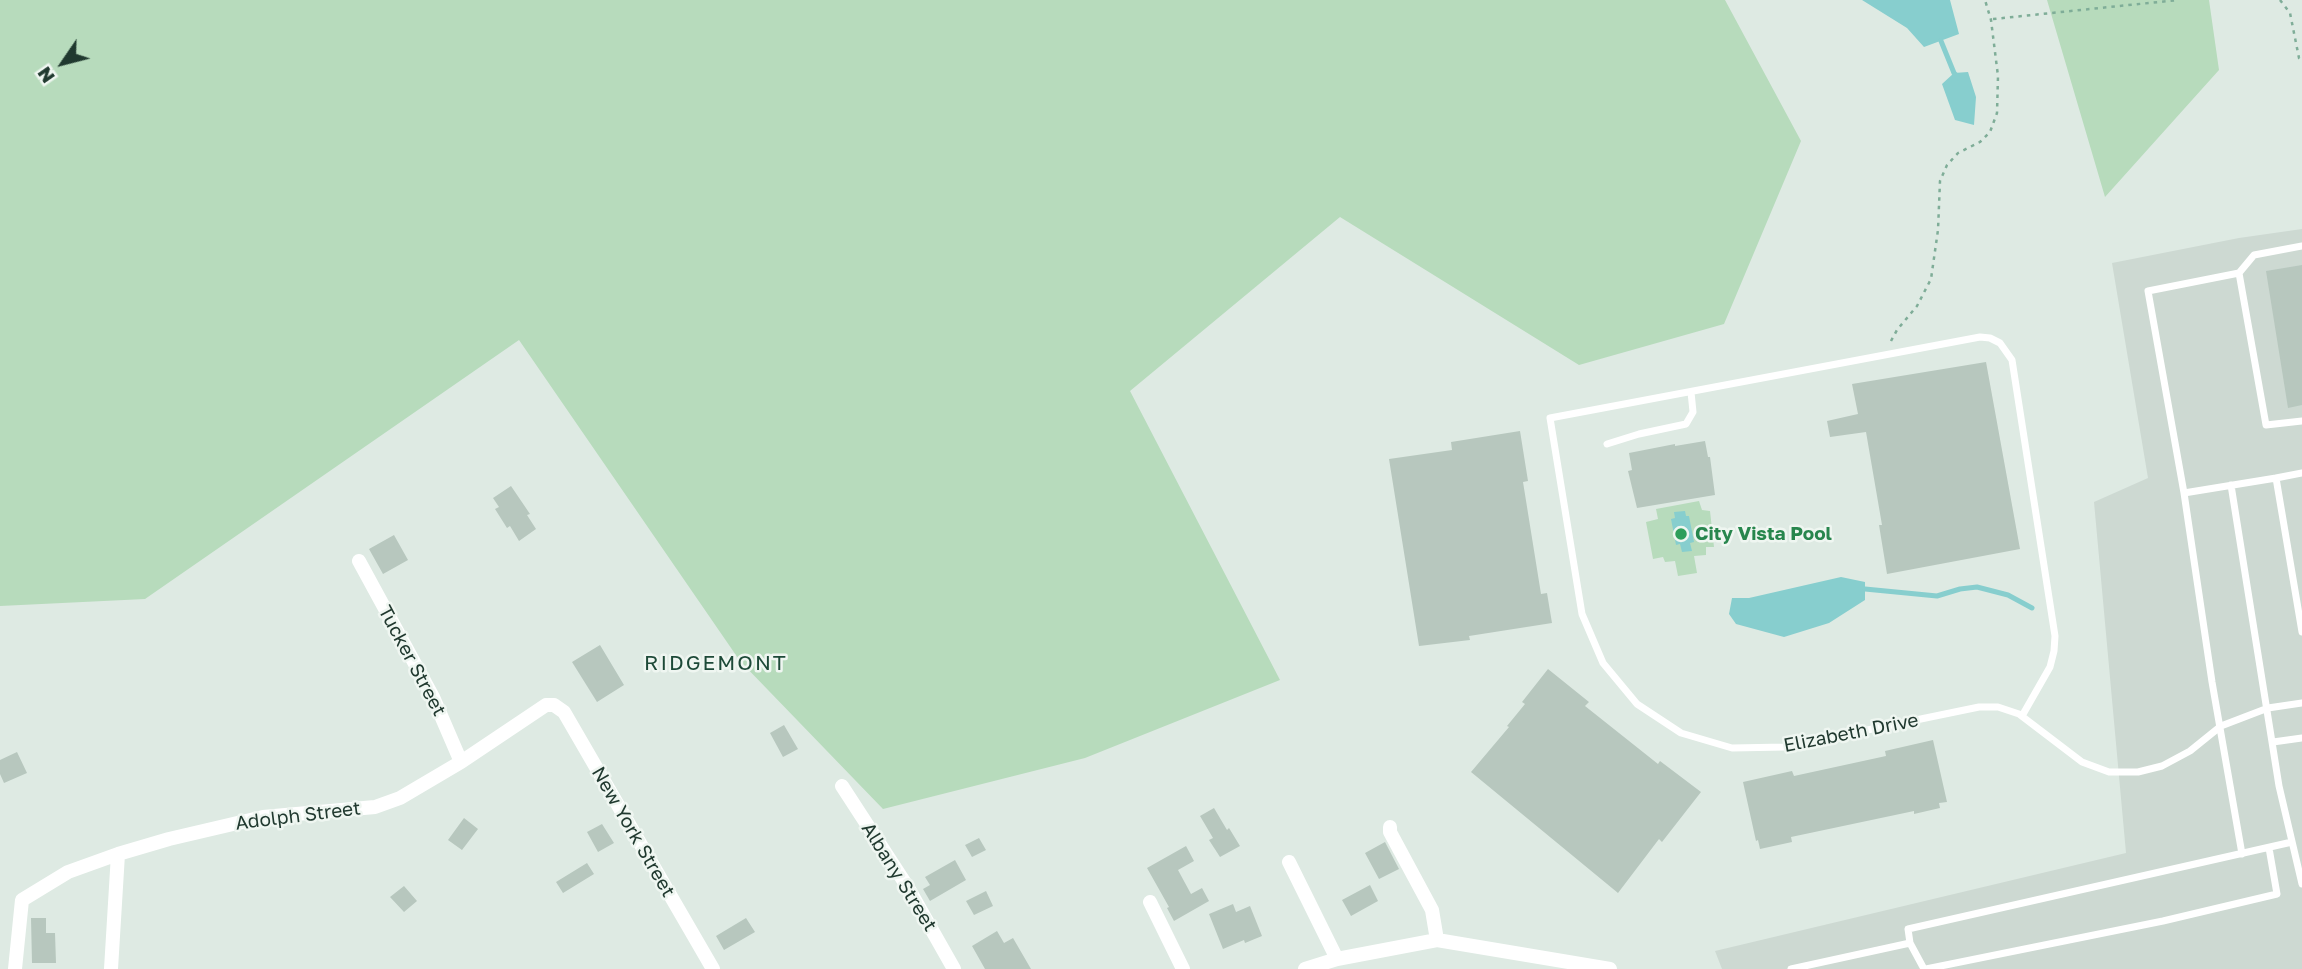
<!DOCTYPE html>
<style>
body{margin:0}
#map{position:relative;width:2302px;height:969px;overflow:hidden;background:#deeae3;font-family:"Golos Text",sans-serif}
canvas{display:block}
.north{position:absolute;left:28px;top:28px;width:70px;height:70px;-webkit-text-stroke:5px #eff6f1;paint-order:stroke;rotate:235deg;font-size:19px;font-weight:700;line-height:28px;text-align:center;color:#20392f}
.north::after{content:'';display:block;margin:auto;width:24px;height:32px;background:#20392f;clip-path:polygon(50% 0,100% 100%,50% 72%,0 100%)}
</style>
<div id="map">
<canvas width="2302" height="969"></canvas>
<div class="north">N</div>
</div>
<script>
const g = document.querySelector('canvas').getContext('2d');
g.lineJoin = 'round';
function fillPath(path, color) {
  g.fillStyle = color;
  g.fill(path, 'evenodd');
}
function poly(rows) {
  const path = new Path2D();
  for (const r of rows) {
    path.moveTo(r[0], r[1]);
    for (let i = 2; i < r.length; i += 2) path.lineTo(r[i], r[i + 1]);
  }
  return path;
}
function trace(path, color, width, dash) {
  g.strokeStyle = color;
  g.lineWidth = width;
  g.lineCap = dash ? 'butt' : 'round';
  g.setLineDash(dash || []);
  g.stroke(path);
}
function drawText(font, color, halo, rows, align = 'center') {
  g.font = font + ' "Golos Text",sans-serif';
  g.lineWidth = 5;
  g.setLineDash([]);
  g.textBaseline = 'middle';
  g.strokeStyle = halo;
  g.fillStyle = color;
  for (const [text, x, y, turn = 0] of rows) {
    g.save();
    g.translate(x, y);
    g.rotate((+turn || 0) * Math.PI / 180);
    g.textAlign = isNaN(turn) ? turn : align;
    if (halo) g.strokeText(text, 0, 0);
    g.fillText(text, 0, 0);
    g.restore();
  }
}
fillPath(poly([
 [2302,229,2302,969,1722,969,1715,951,2126,853,2094,502,2148,478,2112,263,2239,238]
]), '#cdd9d2');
fillPath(poly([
 [0,0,1725,0,1801,141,1724,324,1579,365,1340,217,1130,391,1280,680,1085,758,883,809,740,661,519,340,145,599,0,606],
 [2047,0,2209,0,2219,70,2105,197],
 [1699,501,1702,510,1710,511,1714,547,1706,547,1706,555,1694,556,1697,573,1678,576,1675,561,1665,562,1663,557,1653,559,1646,522,1658,519,1656,509]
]), '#b7dbbc');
fillPath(poly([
 [1862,0,1950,0,1959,34,1924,47,1907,28],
 [1968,72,1976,97,1974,125,1955,120,1942,84,1954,73],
 [1685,511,1686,516,1689,516,1694,542,1690,543,1692,551,1682,552,1680,544,1676,545,1671,519,1675,518,1674,512],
 [1841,577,1865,582,1865,600,1829,623,1784,637,1736,624,1729,614,1732,598,1749,598]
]), '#87cece');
trace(poly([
 [1941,41,1954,73,1959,78],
 [1865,589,1937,596,1960,589,1977,587,2008,595,2032,608]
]), '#87cece', 5);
fillPath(poly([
 [2302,265,2302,405,2288,408,2266,271],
 [1986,362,2020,549,1887,574,1879,525,1882,525,1866,432,1830,437,1827,421,1858,414,1852,384],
 [1520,431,1528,481,1523,482,1541,594,1547,593,1552,623,1469,636,1470,640,1419,646,1389,459,1452,450,1451,442],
 [1705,441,1708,457,1710,457,1715,495,1637,508,1628,471,1632,470,1629,453,1675,444,1675,446],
 [511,486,530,514,527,515,536,529,519,541,510,526,507,528,495,509,499,507,493,498],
 [394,535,408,560,383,574,369,549],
 [600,645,624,685,597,702,572,662],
 [1548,669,1589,702,1585,706,1658,764,1660,761,1701,792,1662,842,1659,839,1618,893,1471,772,1509,727,1507,726,1525,704,1522,702],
 [784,725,798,749,783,757,770,733],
 [1933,740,1947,802,1939,803,1940,808,1914,814,1914,811,1791,837,1792,842,1760,849,1758,840,1756,841,1743,782,1792,771,1794,776,1886,756,1885,751],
 [17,752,27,773,4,783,0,774,0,760],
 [1214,808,1227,830,1229,828,1240,846,1220,857,1209,840,1213,838,1200,816],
 [464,818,478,829,462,850,448,840],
 [602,824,614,843,598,852,587,832],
 [979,838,986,850,972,857,965,845],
 [1385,842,1399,869,1379,879,1365,853],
 [1186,846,1194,861,1178,870,1191,894,1202,888,1209,901,1174,921,1167,908,1169,907,1147,868],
 [955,860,966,880,930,901,923,889,930,885,925,877],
 [587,863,594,874,563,893,556,882],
 [1370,885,1378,901,1351,916,1342,900],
 [404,886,417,901,404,912,390,897],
 [986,891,993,906,974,915,966,901],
 [1233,904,1236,912,1250,906,1262,936,1245,943,1244,940,1223,949,1209,914],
 [31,918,46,918,46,933,55,933,56,963,32,963],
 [746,918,755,932,724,950,716,936],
 [997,931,1004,943,1013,938,1031,969,985,969,972,946]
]), '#b7c7be');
trace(poly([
 [2280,0,2290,13,2299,58,2302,60],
 [1993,19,2178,0],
 [1891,341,1897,330,1917,306,1931,279,1938,230,1940,181,1947,165,1958,153,1980,142,1990,132,1997,113,1998,76,1991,20,1985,0]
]), '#7fad98', 2.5, [3.5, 5]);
trace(poly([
 [2239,273,2266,425,2302,421],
 [1607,444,1639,434,1686,424,1693,412,1691,392],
 [2276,478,2302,473],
 [2231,485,2279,786,2302,884],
 [2184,493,2276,478,2302,632],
 [2022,716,2050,667,2054,651,2055,636,2012,360,2000,343,1990,338,1980,337,1550,418,1582,614,1603,663,1637,704,1681,733,1732,748,1785,747,1979,707,1998,707,2019,714,2082,762,2109,772,2138,772,2162,766,2190,751,2221,726,2268,708,2302,703],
 [2273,742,2302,738],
 [2242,854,2212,682,2184,493,2148,291,2239,273,2254,255,2302,246],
 [1910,943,1924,969],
 [1791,969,1910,943,1908,929,2292,842],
 [1926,969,2163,921,2277,894,2269,848]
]), '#fff', 7);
trace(poly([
 [359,561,433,697,461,762],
 [842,786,907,886,954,969],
 [1390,827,1390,832,1432,910,1437,940],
 [1289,862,1337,959],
 [1150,902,1183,969],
 [15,969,22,900,68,872,118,854,169,839,263,817,375,807,400,798,461,762,546,705,554,705,564,712,713,969],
 [111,969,118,854],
 [1305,969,1337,959,1437,940,1610,969]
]), '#fff', 14);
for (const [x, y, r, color] of [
 [1681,534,7,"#2e9e5b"]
]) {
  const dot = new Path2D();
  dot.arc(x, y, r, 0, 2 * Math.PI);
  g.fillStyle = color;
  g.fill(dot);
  trace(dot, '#eff6f1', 2.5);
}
drawText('bold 19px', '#27864d', '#eff6f1', [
 ["City Vista Pool",1695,534]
], 'left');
drawText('19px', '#20392f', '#eff6f1', [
 ["Tucker Street",412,661,62],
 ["Elizabeth Drive",1851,733,-11],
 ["Adolph Street",298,816,-7],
 ["New York Street",633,832,60],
 ["Albany Street",899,877,58]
]);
g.letterSpacing = '2px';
drawText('21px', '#1d4a38', '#eff6f1', [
 ["RIDGEMONT",716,663]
]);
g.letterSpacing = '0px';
</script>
